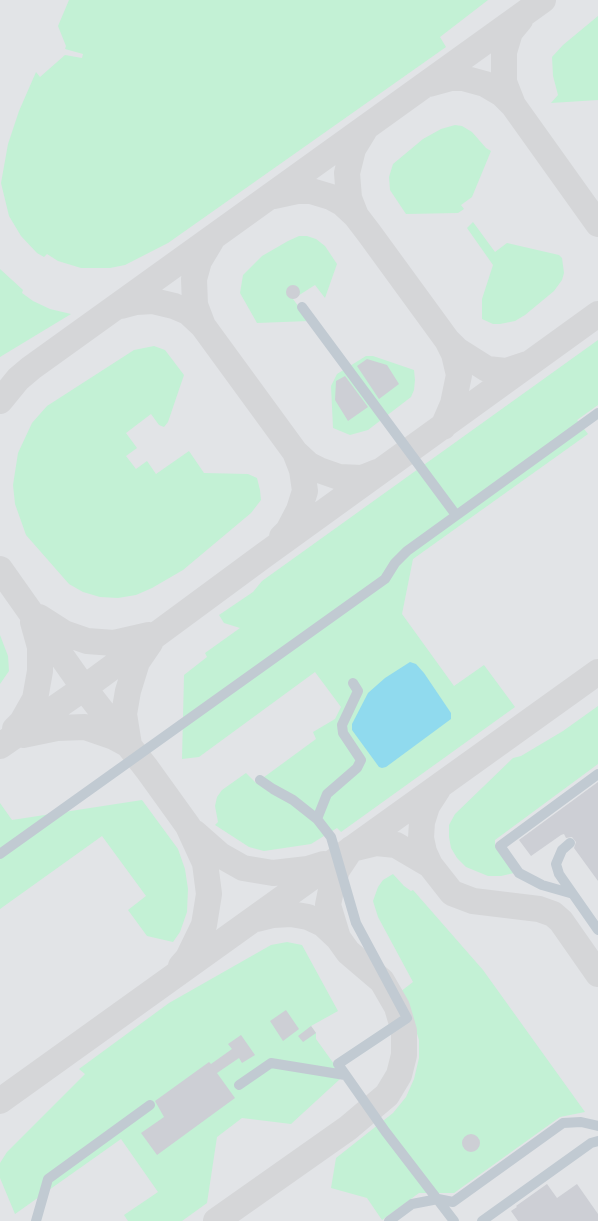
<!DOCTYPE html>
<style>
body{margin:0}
canvas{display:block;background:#f5f3f3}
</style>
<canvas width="598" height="1221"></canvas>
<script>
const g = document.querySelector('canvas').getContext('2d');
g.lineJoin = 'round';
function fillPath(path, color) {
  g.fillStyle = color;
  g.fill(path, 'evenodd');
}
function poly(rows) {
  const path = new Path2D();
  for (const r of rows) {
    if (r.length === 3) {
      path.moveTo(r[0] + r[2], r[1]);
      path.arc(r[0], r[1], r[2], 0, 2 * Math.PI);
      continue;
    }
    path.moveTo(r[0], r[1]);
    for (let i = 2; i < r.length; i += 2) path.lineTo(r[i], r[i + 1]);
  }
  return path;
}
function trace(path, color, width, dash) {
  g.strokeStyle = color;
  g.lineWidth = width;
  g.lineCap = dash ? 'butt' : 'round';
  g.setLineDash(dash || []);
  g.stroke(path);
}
fillPath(poly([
 [0,0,598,0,598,1221,0,1221]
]), '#e2e4e7');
fillPath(poly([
 [69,0,488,0,440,37,446,47,168,243,125,265,110,268,81,268,58,261,47,254,44,257,37,253,21,236,9,216,1,183,8,144,19,111,36,72,40,77,65,55,82,58,83,54,65,49,66,46,58,26],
 [598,16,598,100,551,103,558,95,553,76,552,57,563,45],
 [455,125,462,126,472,132,486,148,491,151,472,197,461,205,464,209,458,213,406,214,390,190,389,177,393,164,423,139,441,129],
 [473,222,495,252,507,243,559,255,562,258,564,273,562,280,554,291,525,315,515,321,500,324,493,324,482,319,482,299,493,265,467,228],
 [299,236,307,236,316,239,325,246,337,264,325,298,315,285,293,299,309,321,257,323,240,293,243,275,262,256,288,241],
 [0,269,23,290,22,293,33,301,50,309,71,314,0,357],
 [598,340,598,405,577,420,588,434,413,559,402,614,454,686,484,665,515,707,341,832,337,828,311,844,264,851,249,847,215,825,218,822,215,806,217,797,222,790,246,773,256,783,316,739,313,732,335,719,341,707,315,672,199,757,182,759,184,675,207,657,205,653,240,628,224,623,219,615,253,592,262,581],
 [154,346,165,350,184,375,168,422,164,427,159,425,151,414,126,433,137,448,126,456,136,469,147,461,156,474,189,451,204,473,248,474,257,478,260,490,261,500,251,513,183,570,152,588,136,595,118,598,100,597,83,592,69,584,26,535,15,504,13,485,18,453,32,423,47,406,134,350],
 [366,356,373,356,414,370,415,380,414,390,411,397,368,430,350,435,333,428,331,386,337,374],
 [0,635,8,656,9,671,0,684],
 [598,706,598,764,495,840,495,846,514,873,501,876,488,876,466,867,457,858,451,848,449,837,449,825,455,814,513,758,521,756,563,731],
 [142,800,178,849,185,869,188,889,187,912,180,932,173,942,147,936,128,910,146,896,102,836,0,909,0,803,12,820],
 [393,874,404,886,411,891,413,890,483,970,585,1112,560,1117,454,1193,419,1193,382,1220,367,1198,331,1188,336,1158,393,1113,406,1097,414,1079,419,1058,419,1040,413,1021,400,992,413,982,378,917,373,901,378,887,383,880],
 [287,942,302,945,338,1011,311,1026,316,1033,316,1039,334,1064,340,1079,291,1124,242,1118,217,1137,207,1203,182,1221,128,1221,124,1215,158,1192,121,1139,15,1214,0,1178,0,1163,7,1152,85,1074,79,1069,169,1003,271,945]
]), '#c3f1d5');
fillPath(poly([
 [410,662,416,664,424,673,451,713,451,719,386,767,382,768,379,767,352,730,352,724,368,693,385,678]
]), '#90daee');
trace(poly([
 [429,84,451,78,463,78,485,84,502,94,513,105,598,224],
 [513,105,504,82,504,52,510,32,520,20],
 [274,196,297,191,311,191,331,197,342,203,356,216,369,233,447,340,454,354,459,375,453,404,443,427],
 [356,216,349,198,347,173,353,149,364,131],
 [121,306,136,302,153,301,174,306,188,312,203,326,295,452,309,465,319,470,339,477,362,478,377,472],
 [203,326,195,305,194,279,199,261,211,241],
 [447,340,457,350,487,369,506,371,527,364],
 [0,401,18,379,31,368,543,0],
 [282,537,288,531,299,510,305,491,302,470,295,452],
 [0,569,84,688,147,769,188,826,205,863,209,894,204,925,188,958,181,966],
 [39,617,64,633,87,641,114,643,149,635],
 [15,729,22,722,35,699,40,671,40,647,33,622],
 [23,735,57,728,85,727,114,737,127,744],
 [129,745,124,714,128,691,137,662,150,643],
 [0,746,84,688,263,556,598,314],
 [438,789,427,806,422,822,421,838,424,852,430,865,452,893,473,901,539,909,553,914,561,921,598,974],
 [195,833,220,855,243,868,273,873,308,869,324,864],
 [257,919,273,915,291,914,308,917,323,924,338,938],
 [0,1101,598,672],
 [216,1221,348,1128,387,1095,399,1075,404,1055,404,1031,397,1007,382,981,348,952,338,938,328,905,331,890,337,870,351,849,376,843,396,845,430,865]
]), '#d5d6d8', 26);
fillPath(poly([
 [293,292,7],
 [367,359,387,365,399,384,379,399,357,366],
 [345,376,368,407,348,421,335,400,336,381],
 [598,782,598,881,574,848,576,842,572,837,566,838,564,834,561,835,531,856,519,840],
 [286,1010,299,1029,283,1041,270,1021],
 [311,1026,316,1033,303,1042,298,1036],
 [241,1035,255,1055,242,1063,239,1058,217,1073,235,1098,157,1155,141,1133,164,1117,155,1101,209,1062,211,1064,232,1049,228,1044],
 [471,1143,9],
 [547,1184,557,1198,577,1184,598,1214,598,1221,518,1221,511,1211,517,1207,516,1206]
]), '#cdcfd5');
trace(poly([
 [302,307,456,515],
 [353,683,358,691,342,725,343,733,361,760,357,768,327,794,317,819,331,837,356,923,407,1018,338,1064,385,1131,454,1221],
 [260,780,273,789,293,800,317,819],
 [570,843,562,850,556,864,559,874,598,930],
 [0,854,385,579,395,563,407,551,598,413],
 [570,893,542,885,519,873,500,846,598,774],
 [239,1085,271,1063,345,1075],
 [36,1221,48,1179,150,1105],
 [389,1221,412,1204,438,1199,453,1202,563,1123,581,1122,598,1126],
 [482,1221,591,1143,598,1141]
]), '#c1cad2', 10);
</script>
